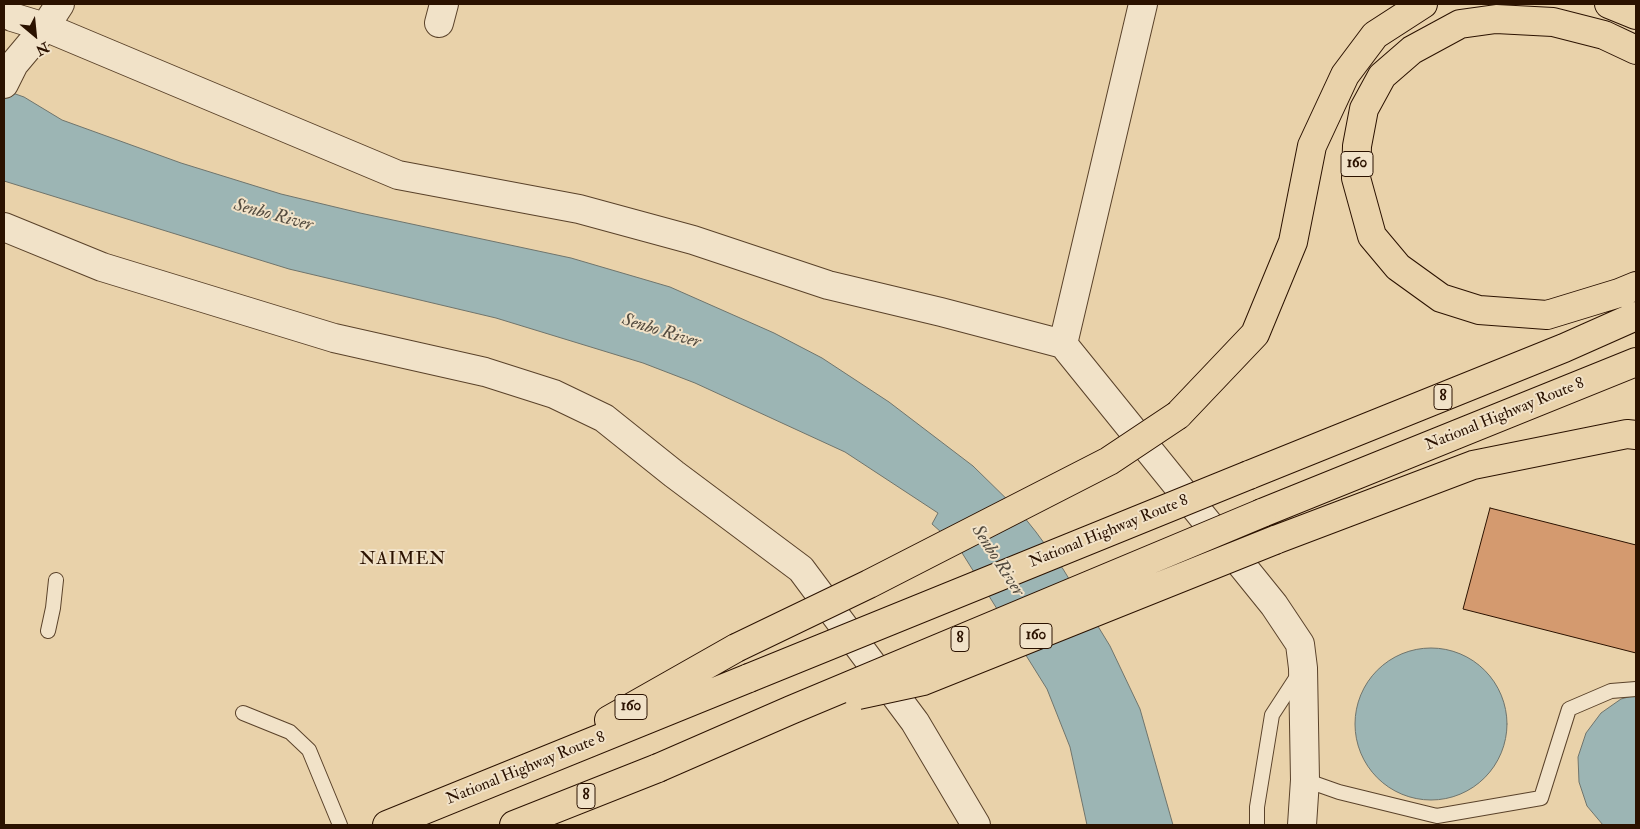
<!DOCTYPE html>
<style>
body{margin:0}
#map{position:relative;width:1640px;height:829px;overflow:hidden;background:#e9d2aa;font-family:"IM FELL Double Pica",serif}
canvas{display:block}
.frame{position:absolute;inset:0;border:5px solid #2b1200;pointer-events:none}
.north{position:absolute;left:10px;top:10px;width:50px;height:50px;-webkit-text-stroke:4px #f1e2c8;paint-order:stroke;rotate:152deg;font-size:14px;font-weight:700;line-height:20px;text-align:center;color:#2b1200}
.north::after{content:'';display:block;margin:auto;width:18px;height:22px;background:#2b1200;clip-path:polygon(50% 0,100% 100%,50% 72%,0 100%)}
</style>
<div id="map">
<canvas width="1640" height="829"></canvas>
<div class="frame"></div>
<div class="north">N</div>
</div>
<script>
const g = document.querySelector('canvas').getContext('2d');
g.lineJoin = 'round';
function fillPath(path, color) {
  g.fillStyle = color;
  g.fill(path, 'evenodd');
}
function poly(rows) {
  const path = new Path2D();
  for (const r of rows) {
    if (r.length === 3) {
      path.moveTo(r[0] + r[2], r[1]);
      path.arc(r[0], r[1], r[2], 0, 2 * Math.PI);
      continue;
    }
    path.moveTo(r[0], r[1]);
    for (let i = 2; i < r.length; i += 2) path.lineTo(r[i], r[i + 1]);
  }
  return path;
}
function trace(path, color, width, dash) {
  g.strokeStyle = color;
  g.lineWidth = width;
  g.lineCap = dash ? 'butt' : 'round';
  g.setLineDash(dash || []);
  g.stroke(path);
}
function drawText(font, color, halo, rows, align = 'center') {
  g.font = font + ' "IM FELL Double Pica",serif';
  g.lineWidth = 4;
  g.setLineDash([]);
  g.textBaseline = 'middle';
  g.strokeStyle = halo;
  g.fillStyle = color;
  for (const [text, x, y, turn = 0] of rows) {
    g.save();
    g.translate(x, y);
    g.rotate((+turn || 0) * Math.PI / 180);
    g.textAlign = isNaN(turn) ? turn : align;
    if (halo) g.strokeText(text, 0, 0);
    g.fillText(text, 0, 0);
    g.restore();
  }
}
const water = poly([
 [4,90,24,97,62,120,181,163,281,194,360,213,571,258,670,287,774,333,822,358,889,402,973,466,1020,512,1036,532,1063,569,1110,646,1140,709,1173,825,1087,825,1070,747,1047,689,959,548,932,524,938,513,845,452,695,383,643,363,496,318,289,269,4,181,4,90],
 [1431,724,76],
 [1636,695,1636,825,1603,825,1587,806,1579,782,1578,757,1586,733,1601,713,1621,699,1636,695]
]);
fillPath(water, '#9cb5b4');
trace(water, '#6f746c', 1);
const building = poly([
 [1490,508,1636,545,1636,653,1463,609,1490,508]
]);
fillPath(building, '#d49a6f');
trace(building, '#2b1200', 1);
const service = poly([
 [48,631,53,608,56,580],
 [243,713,290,732,309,750,340,825],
 [1305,780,1339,792,1437,816,1541,798,1569,709,1611,691,1636,689],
 [1257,825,1257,807,1272,715,1300,672]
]);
const minor = poly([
 [4,12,12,17,45,27,398,175,579,209,693,240,828,285,941,312,1063,344,1274,605,1300,644,1303,668,1305,780,1302,825],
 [439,23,444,4],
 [4,84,14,64,45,27,60,4],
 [4,227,102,267,334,338,485,372,554,394,604,418,674,474,801,569,915,722,976,825],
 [1063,344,1143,4]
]);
const trunk = poly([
 [1609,4,1636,15],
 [1636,50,1604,35,1553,22,1496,19,1460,24,1412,50,1382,76,1364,109,1357,146,1356,178,1372,236,1398,267,1441,298,1479,310,1547,315,1619,293,1636,286],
 [1178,415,1255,334,1293,242,1312,146,1345,75,1375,35,1423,4],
 [1249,475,1564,348,1636,316],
 [1262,513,1636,362],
 [1275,540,1473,465,1627,434,1636,435],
 [609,720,736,648],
 [387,825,749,678],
 [514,825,658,768]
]);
trace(service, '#5a422a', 16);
trace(minor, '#5a422a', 30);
trace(trunk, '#2b1200', 30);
trace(service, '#f1e2c8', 14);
trace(minor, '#f1e2c8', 28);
trace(trunk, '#e9d2aa', 28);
const trunkBridge = poly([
 [736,648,869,584,1109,461,1178,415],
 [749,678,1249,475],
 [858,695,923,681,1275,540],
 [658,768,791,710,1262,513]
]);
trace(trunkBridge, '#2b1200', 30, []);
trace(trunkBridge, '#e9d2aa', 28);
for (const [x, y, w] of [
 [1357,164,32],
 [1443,397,18],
 [1036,636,32],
 [960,639,18],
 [631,707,32],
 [586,796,18]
]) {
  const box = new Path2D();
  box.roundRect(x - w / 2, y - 12.5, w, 25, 4);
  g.fillStyle = '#f1e2c8';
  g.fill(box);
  trace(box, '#2b1200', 1);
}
drawText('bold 15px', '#2b1200', null, [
 ["160",1357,164],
 ["8",1443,397],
 ["160",1036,636],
 ["8",960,639],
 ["160",631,707],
 ["8",586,796]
]);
drawText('16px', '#2b1200', '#f1e2c8', [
 ["National Highway Route 8",1505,415,-22],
 ["National Highway Route 8",1109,532,-22],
 ["National Highway Route 8",526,769,-22]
]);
drawText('italic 18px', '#534b3f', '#f1e2c8', [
 ["Senbo River",273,216,15],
 ["Senbo River",661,332,17],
 ["Senbo River",997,561,57]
]);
g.letterSpacing = '1px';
drawText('18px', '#2b1200', '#f1e2c8', [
 ["NAIMEN",403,560]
]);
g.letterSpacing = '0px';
</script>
